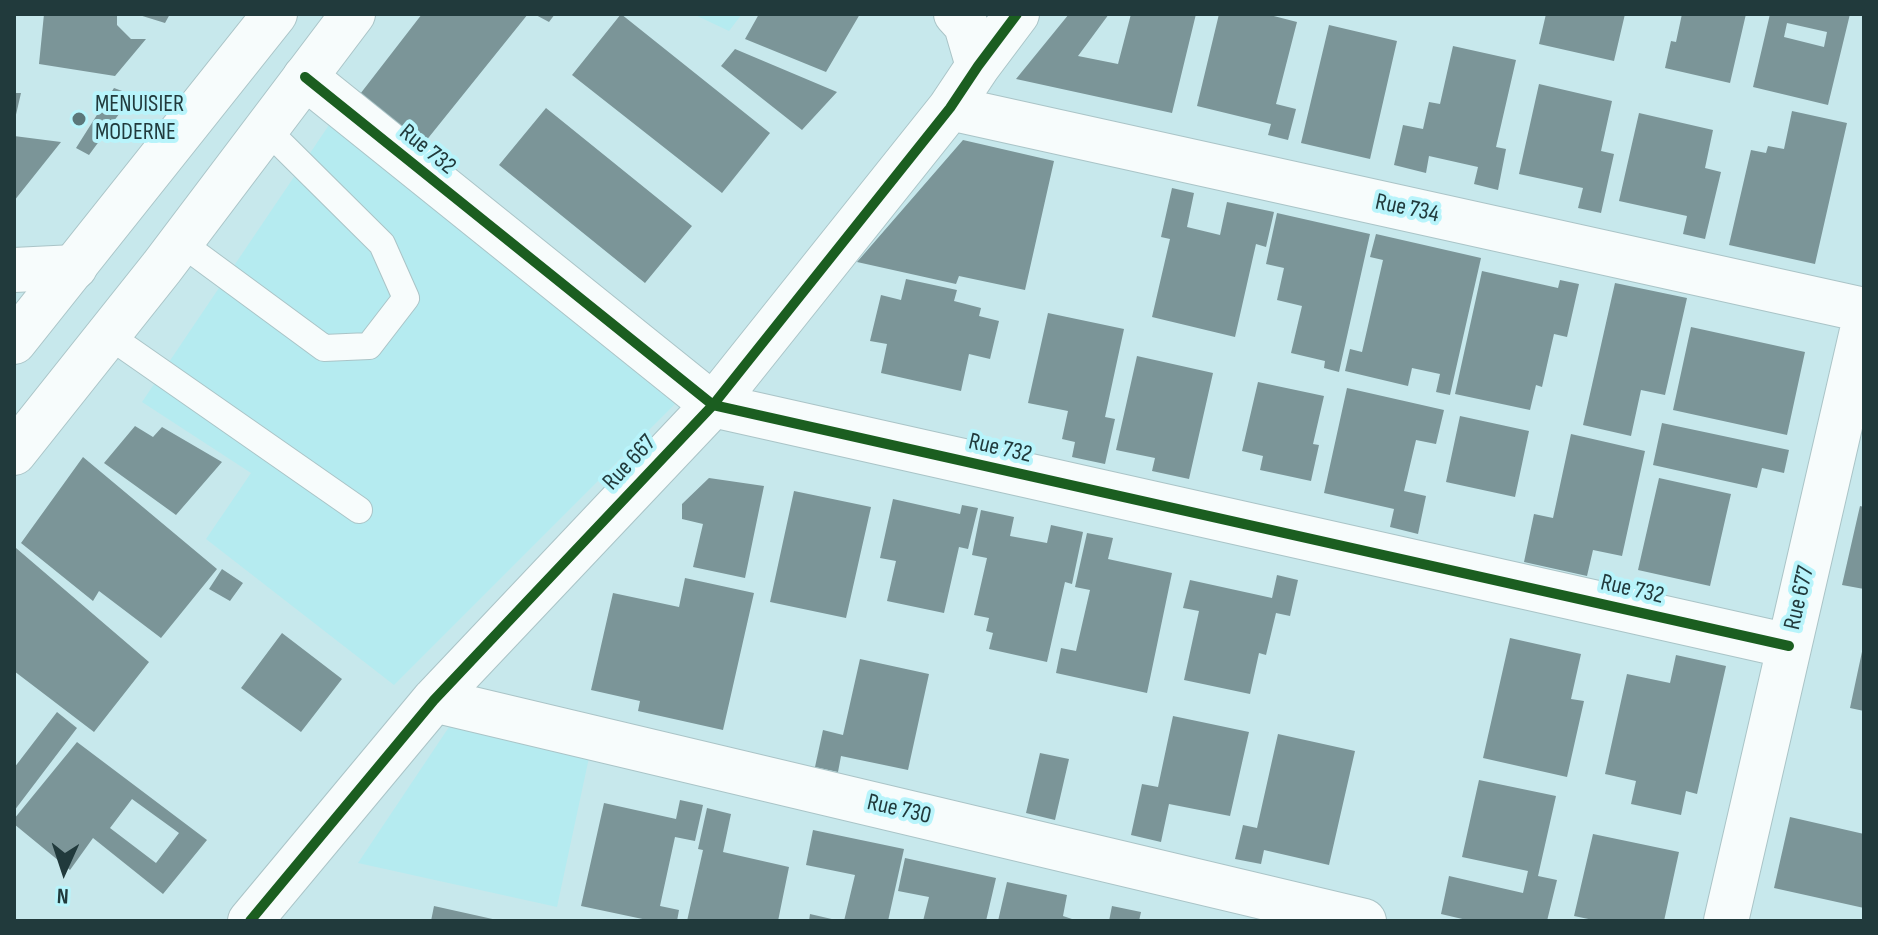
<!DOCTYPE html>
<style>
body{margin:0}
#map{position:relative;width:1878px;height:935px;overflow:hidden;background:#c7e8ec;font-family:"Sofia Sans Condensed",sans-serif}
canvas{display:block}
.frame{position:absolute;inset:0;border:16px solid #213a3c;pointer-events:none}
.north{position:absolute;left:24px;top:831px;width:80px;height:80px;-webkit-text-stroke:6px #b8f4fb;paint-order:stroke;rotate:183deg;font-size:22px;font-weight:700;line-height:32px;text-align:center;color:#213a3c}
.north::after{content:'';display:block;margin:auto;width:28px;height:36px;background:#213a3c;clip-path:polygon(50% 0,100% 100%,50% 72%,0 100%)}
</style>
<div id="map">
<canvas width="1878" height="935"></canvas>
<div class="frame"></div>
<div class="north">N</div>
</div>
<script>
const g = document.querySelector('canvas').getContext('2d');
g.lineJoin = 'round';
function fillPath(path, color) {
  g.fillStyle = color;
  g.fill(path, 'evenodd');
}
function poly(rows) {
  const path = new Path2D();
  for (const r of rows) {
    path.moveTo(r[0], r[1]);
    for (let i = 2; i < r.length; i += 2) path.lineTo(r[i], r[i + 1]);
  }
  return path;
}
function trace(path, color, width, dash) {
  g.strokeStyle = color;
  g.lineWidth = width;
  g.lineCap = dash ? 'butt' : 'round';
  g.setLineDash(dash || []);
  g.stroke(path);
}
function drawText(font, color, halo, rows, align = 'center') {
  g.font = font + ' "Sofia Sans Condensed",sans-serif';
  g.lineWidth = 8;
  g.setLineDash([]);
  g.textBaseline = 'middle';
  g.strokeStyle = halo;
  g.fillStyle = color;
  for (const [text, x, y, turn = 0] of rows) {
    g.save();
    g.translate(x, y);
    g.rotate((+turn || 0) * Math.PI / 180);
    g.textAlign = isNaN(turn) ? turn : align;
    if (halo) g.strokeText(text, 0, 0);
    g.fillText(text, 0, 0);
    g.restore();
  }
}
fillPath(poly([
 [693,14,742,14,729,31],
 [329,125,675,404,394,685,206,539,251,473,142,402],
 [449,727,590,753,557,907,358,863]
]), '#b5ebf0');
fillPath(poly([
 [44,14,117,14,117,25,131,39,146,39,115,76,39,64],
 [136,14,170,14,165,23],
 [422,14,528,14,421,147,357,98],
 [534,14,555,14,549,22],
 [621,14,770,133,722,193,572,75],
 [759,14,860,14,826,72,745,39],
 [1069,14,1109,14,1078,56,1118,64,1131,14,1196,14,1172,113,1016,79],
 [1219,14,1266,14,1297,22,1276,104,1296,109,1288,140,1268,135,1271,124,1197,106],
 [1546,14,1625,14,1614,61,1539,44],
 [1682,14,1746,14,1730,83,1665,68,1671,41,1676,42],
 [1770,14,1850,14,1828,105,1753,87],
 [1787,23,1827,32,1824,47,1784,37],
 [1329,25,1397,41,1370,159,1301,143],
 [1453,46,1516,60,1496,147,1506,149,1498,190,1474,184,1478,167,1429,156,1426,173,1394,165,1403,125,1423,129,1429,102,1440,104],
 [735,49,837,92,802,130,721,66],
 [1539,84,1612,101,1601,151,1614,154,1601,213,1578,208,1583,188,1519,174],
 [114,88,133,95,89,155,76,148],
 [14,93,21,93,15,119,14,119],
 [546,108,692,226,645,283,499,165],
 [1792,111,1847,123,1815,264,1729,245,1751,150,1766,153,1768,146,1784,149],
 [1639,113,1713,130,1705,168,1721,172,1705,239,1683,234,1687,216,1619,201],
 [14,136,61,142,14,201],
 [963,140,1054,161,1025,290,959,276,956,284,857,262],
 [1172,188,1194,193,1187,227,1220,235,1227,202,1274,212,1266,247,1256,244,1235,337,1152,317,1170,239,1161,237],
 [1277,213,1370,234,1339,372,1324,368,1325,361,1291,353,1302,306,1277,300,1284,268,1266,264],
 [1376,234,1481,258,1450,395,1436,392,1440,374,1412,368,1408,386,1345,371,1350,349,1362,352,1383,260,1370,257],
 [1482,271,1558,288,1560,280,1579,284,1567,337,1554,334,1542,387,1536,385,1530,410,1455,394],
 [906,279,957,290,954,301,981,308,979,316,999,321,990,359,969,354,961,391,881,373,887,344,870,341,881,295,901,300],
 [1615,283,1687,298,1665,395,1641,390,1631,436,1583,425],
 [1048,313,1124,329,1105,417,1115,419,1105,464,1072,457,1075,442,1062,439,1068,411,1028,403],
 [1691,327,1805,352,1787,435,1673,410],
 [1137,356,1213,373,1189,479,1152,471,1155,458,1116,450],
 [1258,382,1324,396,1313,444,1319,445,1311,481,1260,470,1263,456,1242,451],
 [1347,388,1444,410,1436,444,1416,440,1404,491,1426,496,1418,534,1390,527,1394,509,1324,493],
 [1460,416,1529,431,1515,497,1446,482],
 [1662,423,1789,450,1784,473,1762,468,1757,488,1653,465],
 [135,426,153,437,162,427,222,462,176,515,104,463],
 [1571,434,1645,451,1622,556,1593,550,1587,576,1524,562,1534,514,1553,518],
 [83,457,217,569,161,638,99,591,93,601,21,543],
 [709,478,764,486,745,578,693,567,703,524,682,519,682,504],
 [1659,478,1731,494,1710,586,1638,570],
 [794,491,871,507,846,618,770,602],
 [893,499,960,514,962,505,978,508,968,549,959,547,944,613,887,601,896,561,880,558],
 [1860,506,1864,507,1864,589,1842,585],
 [981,510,1014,517,1010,536,1047,543,1051,525,1083,532,1072,584,1065,582,1047,662,989,649,993,633,986,631,989,618,974,615,987,558,972,555],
 [1087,533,1113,538,1108,559,1172,573,1147,693,1056,673,1061,648,1076,651,1090,590,1075,587],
 [16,548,149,662,94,732,14,671,14,551],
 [222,569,243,583,230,601,209,589],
 [1277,575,1298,580,1290,616,1276,613,1266,655,1259,653,1250,694,1184,680,1199,611,1183,608,1190,580,1272,598],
 [685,578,754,593,723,730,638,711,640,701,591,690,613,593,679,607],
 [282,633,342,679,301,732,241,688],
 [1510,638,1581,654,1571,699,1584,701,1567,777,1483,758],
 [1863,647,1864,647,1864,711,1850,708],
 [1676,655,1726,666,1697,794,1686,791,1681,815,1631,804,1636,781,1605,774,1627,674,1670,683],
 [860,659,929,674,908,770,841,756,838,772,815,767,823,730,843,735],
 [57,712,77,728,14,811,14,768],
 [1173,716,1249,732,1230,816,1169,804,1161,842,1131,835,1142,784,1158,787],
 [1278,734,1355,751,1329,865,1264,850,1261,864,1235,859,1243,825,1257,828],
 [77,742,207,840,163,894,93,838,70,870,14,824,14,819],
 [132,799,179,833,156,863,110,828],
 [1040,753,1069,759,1055,820,1026,813],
 [1479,780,1556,796,1538,876,1557,880,1547,921,1471,921,1441,914,1449,876,1523,893,1528,871,1462,857],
 [680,800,703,805,695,841,675,837,660,906,679,910,677,921,652,921,581,906,604,803,676,819],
 [707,808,731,814,723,852,789,867,778,921,687,921,703,850,698,849],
 [1790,817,1864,834,1864,908,1774,888],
 [813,830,904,849,888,921,844,921,855,875,806,865],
 [1593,834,1679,852,1664,921,1598,921,1574,916],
 [905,858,996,878,986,921,923,921,929,897,898,891],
 [1007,882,1067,895,1063,916,1078,921,998,921],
 [434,906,497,920,497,921,431,921],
 [1112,906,1141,912,1139,921,1109,921],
 [810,914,836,920,836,921,809,921]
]), '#7b9598');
const service = poly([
 [180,242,324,348,369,346,406,298,382,244,266,129],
 [108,335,359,510]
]);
const minor = poly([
 [956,14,966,25,978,66],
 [305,77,713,405,1789,646],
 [950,108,1864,310],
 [14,270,75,267],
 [434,700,1364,921],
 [250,921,434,700,713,405,950,108,978,66,1017,14],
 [1726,921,1864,322]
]);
const primary = poly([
 [14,342,275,14],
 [14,453,162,267,353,14]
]);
trace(service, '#aac4c7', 28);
trace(minor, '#aac4c7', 46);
trace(primary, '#aac4c7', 46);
trace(service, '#f7fcfc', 26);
trace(minor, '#f7fcfc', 44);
trace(primary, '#f7fcfc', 44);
trace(poly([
 [305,77,713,405,1789,646],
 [250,921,434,700,713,405,950,108,978,66,1017,14]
]), '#1b5e20', 10);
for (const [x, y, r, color] of [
 [79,119,8,"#5b777a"]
]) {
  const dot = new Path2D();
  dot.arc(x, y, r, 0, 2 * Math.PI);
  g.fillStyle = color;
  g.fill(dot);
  trace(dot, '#b8f4fb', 3);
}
drawText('24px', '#213a3c', '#b8f4fb', [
 ["MENUISIER",95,105],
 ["MODERNE",95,133]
], 'left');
drawText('24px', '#213a3c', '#b8f4fb', [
 ["Rue 732",427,150,39],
 ["Rue 734",1407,209,12],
 ["Rue 732",1000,449,13],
 ["Rue 667",630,463,-47],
 ["Rue 732",1632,590,13],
 ["Rue 677",1800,598,-77],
 ["Rue 730",899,810,13]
]);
</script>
